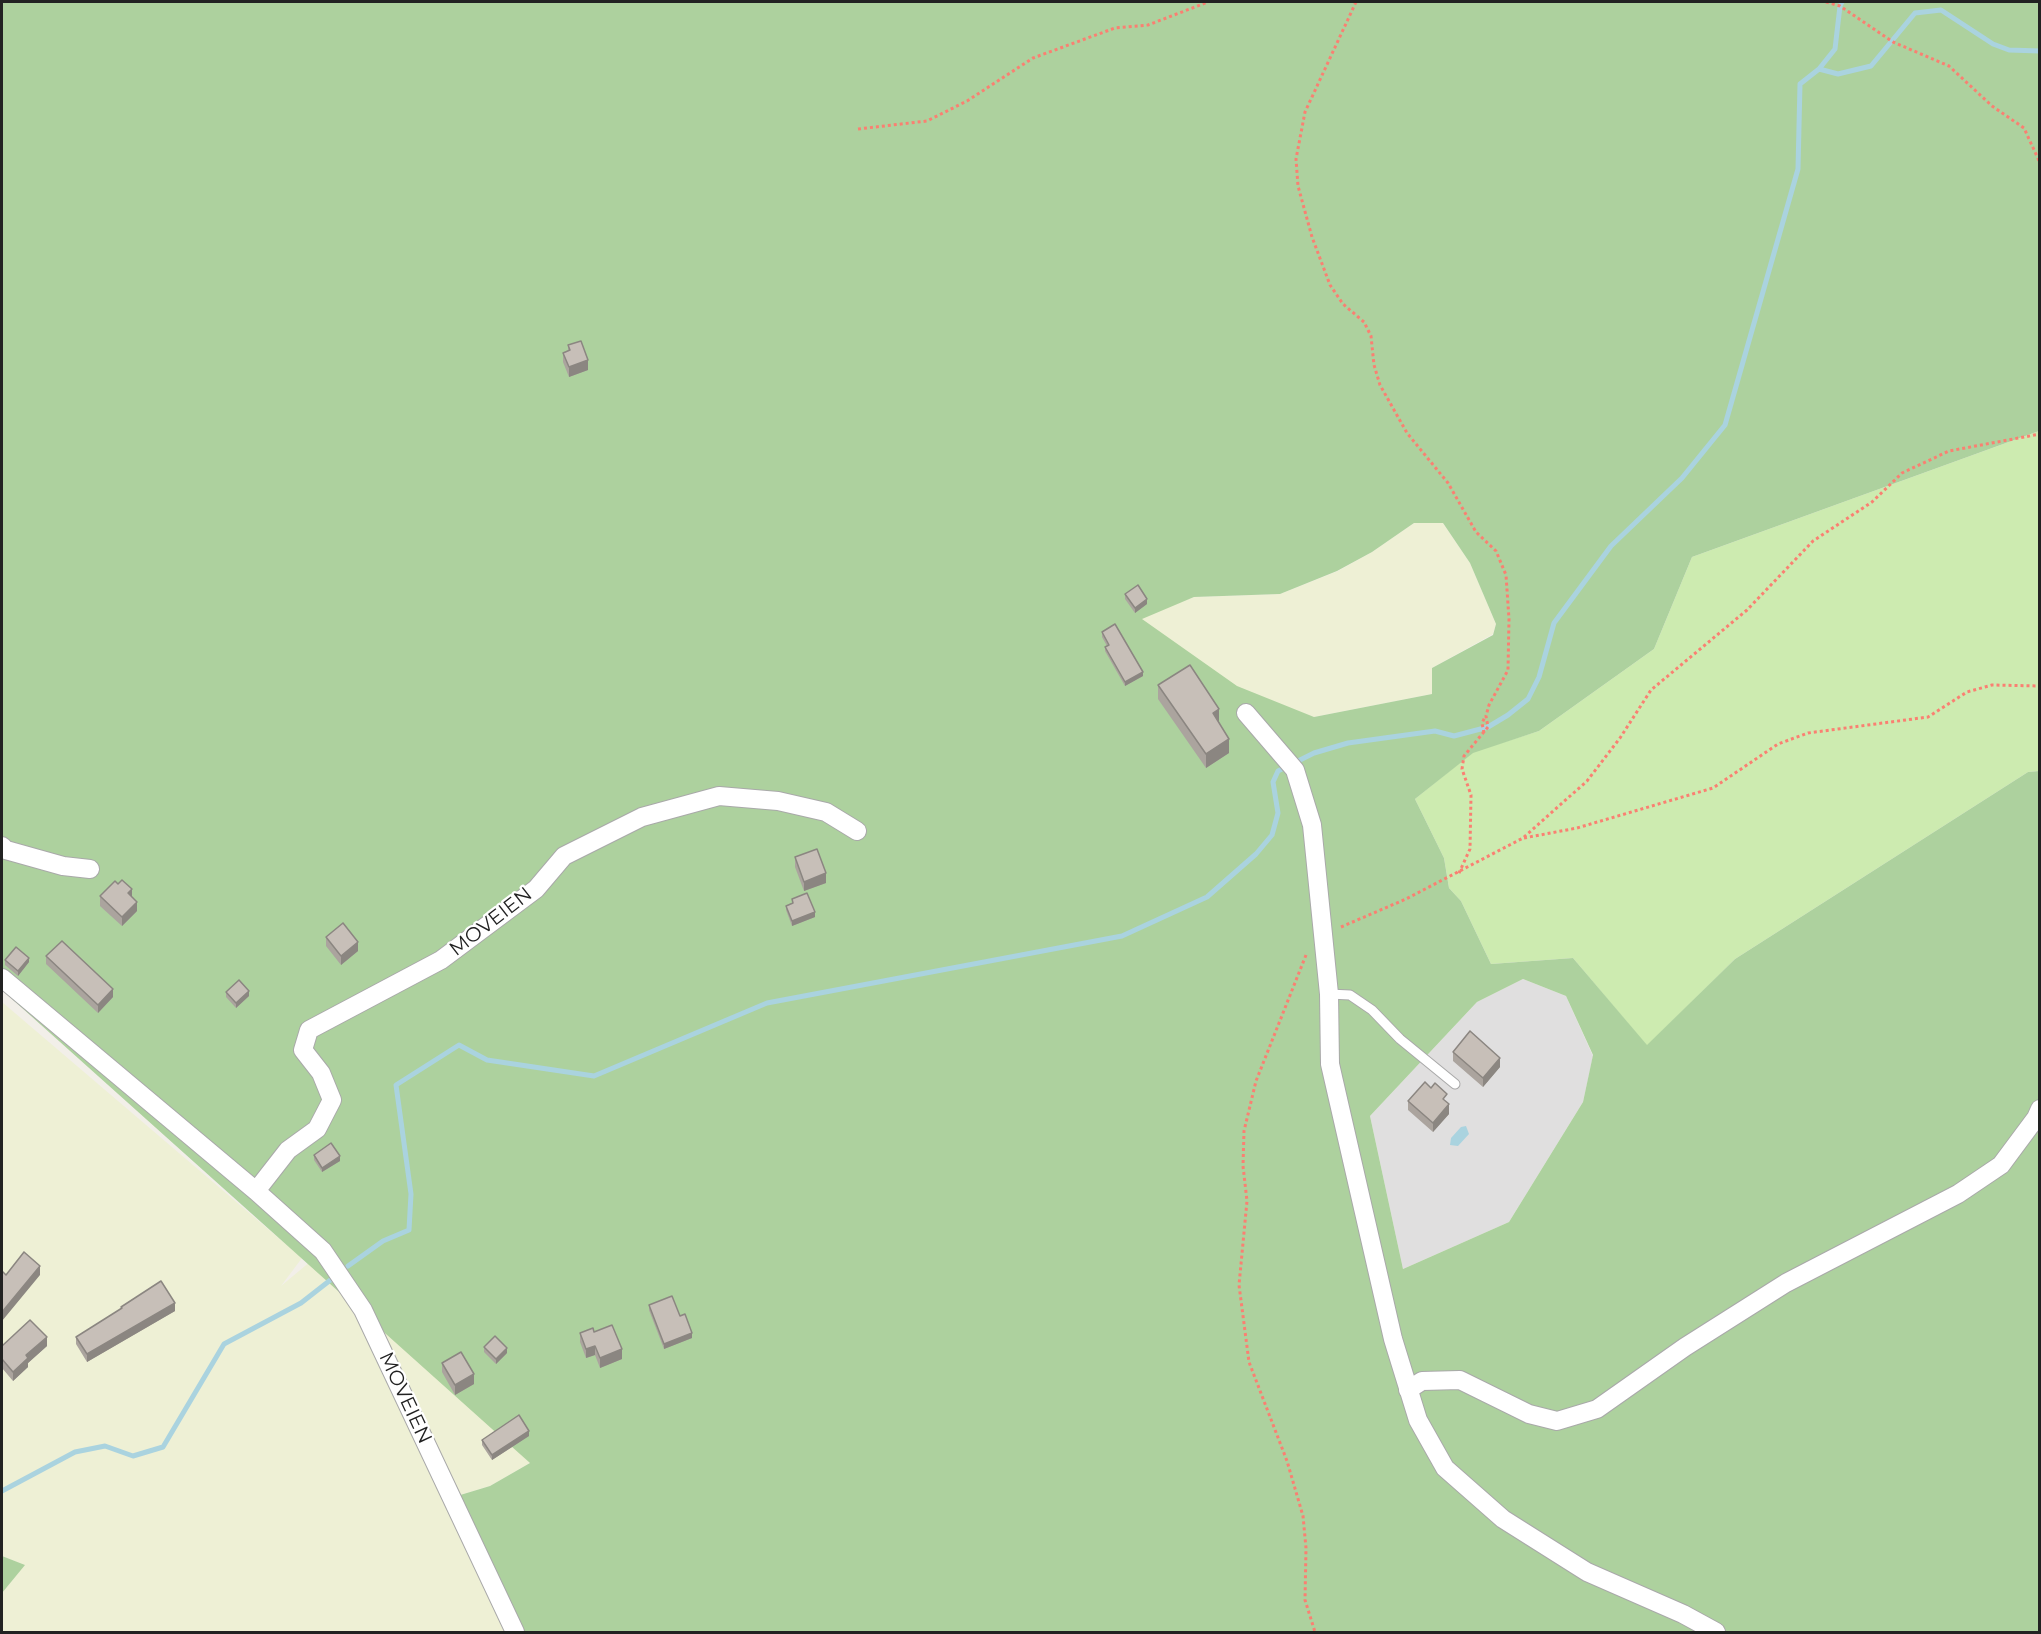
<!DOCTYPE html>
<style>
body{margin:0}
#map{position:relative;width:2041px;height:1634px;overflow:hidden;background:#f2efe9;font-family:Montserrat,sans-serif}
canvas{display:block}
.frame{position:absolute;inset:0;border:3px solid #222;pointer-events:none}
</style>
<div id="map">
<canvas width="2041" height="1634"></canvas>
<div class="frame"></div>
</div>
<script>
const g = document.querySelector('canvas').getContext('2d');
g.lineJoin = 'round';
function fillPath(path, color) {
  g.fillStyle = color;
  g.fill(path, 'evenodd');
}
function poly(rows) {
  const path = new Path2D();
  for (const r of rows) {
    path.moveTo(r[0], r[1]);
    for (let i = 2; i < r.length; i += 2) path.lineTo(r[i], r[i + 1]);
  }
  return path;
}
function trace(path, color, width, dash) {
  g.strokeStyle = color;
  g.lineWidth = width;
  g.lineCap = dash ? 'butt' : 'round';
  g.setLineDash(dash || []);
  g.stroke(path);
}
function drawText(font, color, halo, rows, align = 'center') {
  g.font = font + ' Montserrat,sans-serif';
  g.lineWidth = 4.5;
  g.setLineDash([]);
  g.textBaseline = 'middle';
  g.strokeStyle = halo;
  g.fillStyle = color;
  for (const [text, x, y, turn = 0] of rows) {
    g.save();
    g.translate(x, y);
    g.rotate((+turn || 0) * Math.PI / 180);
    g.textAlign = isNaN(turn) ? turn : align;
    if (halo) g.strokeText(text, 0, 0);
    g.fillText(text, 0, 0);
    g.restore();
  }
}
fillPath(poly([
 [1523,979,1566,996,1593,1056,1583,1102,1509,1222,1403,1269,1370,1116,1477,1002]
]), '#e0dfdf');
fillPath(poly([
 [1414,523,1443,523,1470,563,1496,624,1493,634,1432,668,1432,694,1314,717,964,684,1194,597,1280,594,1338,571,1372,552],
 [2,1002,302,1258,281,1286,323,1251,380,1297,530,1463,490,1486,447,1499,515,1632,2,1632,2,1593,24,1565,2,1556]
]), '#eef0d5');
fillPath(poly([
 [2039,431,2039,771,2028,772,1735,959,1647,1046,1573,958,1491,964,1461,901,1449,888,1444,858,1415,799,1473,752,1539,731,1654,649,1692,557]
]), '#cdebb0');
fillPath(poly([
 [2,2,2039,2,2039,431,1692,557,1654,649,1539,731,1473,753,1415,799,1444,858,1449,888,1461,901,1491,964,1573,958,1647,1045,1735,959,2028,772,2039,771,2039,1632,515,1632,447,1499,490,1486,530,1463,2,990],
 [1414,523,1443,523,1470,563,1496,624,1493,635,1432,668,1432,694,1314,717,1237,686,1142,619,1194,597,1280,594,1337,571,1372,552],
 [1523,979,1566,996,1593,1055,1583,1102,1509,1222,1403,1269,1370,1116,1477,1002],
 [2,1556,25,1565,2,1593]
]), '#add19e');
fillPath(poly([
 [1466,1126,1469,1134,1458,1146,1450,1145,1451,1138,1461,1127]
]), '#aad3df');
trace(poly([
 [1819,69,1838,74,1871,66,1915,13,1941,10,1993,44,2009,50,2040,51],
 [348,1266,383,1241,409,1230,411,1194,396,1085,459,1045,487,1060,594,1076,767,1003,1122,936,1207,897,1256,854,1272,835,1278,813,1273,782,1278,771,1314,753,1348,743,1435,731,1454,736,1488,727,1508,715,1528,699,1539,677,1554,623,1611,546,1682,478,1725,425,1798,169,1800,84,1819,69,1835,49,1840,6,1842,2],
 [2,1491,75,1452,105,1446,133,1456,163,1447,224,1344,301,1303,333,1278]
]), '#aad3df', 5);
const lane = poly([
 [1329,994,1350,995,1372,1010,1400,1039,1455,1084]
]);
const street = poly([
 [1246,713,1295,770,1312,825,1329,994,1330,1064,1393,1339,1418,1420,1445,1468,1503,1519,1587,1572,1683,1614,1716,1632],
 [2,846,6,850,63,866,90,869],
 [2,978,256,1191,323,1251,363,1310,515,1632],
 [256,1191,288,1150,317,1129,332,1100,321,1073,303,1050,309,1030,441,960,536,889,564,856,642,817,719,796,778,801,826,812,857,831],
 [1408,1390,1422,1381,1460,1380,1529,1414,1557,1421,1597,1409,1685,1347,1786,1283,1958,1194,2001,1165,2036,1118,2040,1109]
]);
trace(lane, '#a9a9a9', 11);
trace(street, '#a9a9a9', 20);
trace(poly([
 [1356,2,1305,112,1296,159,1298,186,1312,237,1330,285,1343,304,1364,322,1371,336,1374,365,1380,385,1407,433,1448,483,1476,532,1496,551,1506,575,1509,619,1508,670,1489,705,1486,716,1488,727,1464,756,1462,769,1471,795,1470,849,1459,873],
 [1826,2,1840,6,1893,42,1949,66,1992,106,2024,128,2040,163],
 [858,129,927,121,967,101,1033,58,1115,28,1148,25,1208,2],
 [1484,733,1482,723,1485,717],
 [1524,838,1577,828,1713,788,1778,744,1808,733,1928,717,1967,692,1992,685,2040,686],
 [1341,927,1406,899,1523,838,1587,781,1620,738,1651,690,1747,610,1813,541,1872,502,1902,473,1949,451,2040,434],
 [1306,955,1256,1081,1244,1131,1243,1166,1247,1201,1239,1285,1249,1362,1287,1461,1303,1516,1306,1548,1305,1600,1315,1632]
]), '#fa8072', 3, [3, 3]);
trace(lane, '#fff', 9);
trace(street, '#fff', 18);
fillPath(poly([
 [568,345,588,370,569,377,563,362,563,353,568,351],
 [1125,594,1147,604,1135,613,1125,599],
 [1102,632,1143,676,1125,686,1105,651,1105,647,1107,646,1102,637],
 [1158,685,1219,722,1229,753,1206,768,1158,699],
 [795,857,826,883,804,891,795,867],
 [100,896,132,897,137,911,122,926,100,906],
 [792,899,815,917,792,926,786,910,786,906,792,903],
 [326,937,358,951,341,965,326,946],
 [46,956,113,997,98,1013,46,964],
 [5,960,29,962,18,976,5,965],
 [226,992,249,996,236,1008,226,997],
 [1453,1052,1500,1067,1483,1087,1453,1061],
 [1408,1101,1447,1102,1449,1114,1433,1132,1408,1110],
 [314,1155,340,1161,322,1172,314,1160],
 [649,1305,692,1338,664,1349,649,1310],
 [121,1307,175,1311,87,1362,76,1344,76,1337,121,1309],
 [594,1332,622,1359,600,1368,595,1355,586,1358,580,1342,580,1333],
 [2,1346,47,1346,28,1363,28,1367,13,1381,2,1368],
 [484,1347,507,1353,496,1364,484,1352],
 [442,1363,474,1384,455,1395,442,1372],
 [529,1436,492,1460,482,1445,482,1440]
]), '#aba49e');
fillPath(poly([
 [588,360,588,370,569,377,569,367],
 [1147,599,1147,604,1135,613,1135,608],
 [1143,672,1143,676,1125,686,1125,682],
 [1219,709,1219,723,1213,713],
 [1229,739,1229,753,1206,768,1206,754],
 [826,873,826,883,804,891,804,882],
 [132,889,132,899,128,893],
 [137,902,137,911,122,926,122,917],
 [815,912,815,917,792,926,792,921],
 [358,942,358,951,341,965,341,956],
 [29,958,29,962,18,976,18,971],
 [113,989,113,997,98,1013,98,1005],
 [249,991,249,996,236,1008,236,1003],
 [1500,1058,1500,1067,1483,1087,1483,1078],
 [1449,1104,1449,1114,1433,1132,1433,1123],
 [340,1156,340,1161,322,1172,322,1168],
 [40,1266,40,1275,2,1321,2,1312],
 [175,1303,175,1311,87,1362,87,1354],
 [692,1333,692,1338,664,1349,664,1344],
 [47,1337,47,1346,28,1363,28,1367,13,1381,13,1372,26,1355],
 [595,1346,595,1355,586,1358,586,1349],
 [507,1348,507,1353,496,1364,496,1359],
 [622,1349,622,1359,600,1368,600,1358],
 [474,1374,474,1384,455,1395,455,1385],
 [529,1431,529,1436,492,1460,492,1455]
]), '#8b8681');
const building = poly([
 [581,341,588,360,569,367,563,353,570,350,568,345,581,341],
 [1138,585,1147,599,1135,608,1125,594,1138,585],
 [1115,624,1143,672,1125,682,1105,647,1109,645,1102,632,1115,624],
 [1190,665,1219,709,1213,713,1229,739,1206,754,1158,685,1190,665],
 [817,849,826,873,804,882,795,857,817,849],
 [122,880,132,889,128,893,137,902,122,917,100,896,115,881,118,884,122,880],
 [807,893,815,912,792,921,786,906,793,903,792,899,807,893],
 [343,923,358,942,341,956,326,937,343,923],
 [62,941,113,989,98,1005,46,956,62,941],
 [16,947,29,958,18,971,5,960,16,947],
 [239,980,249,991,236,1003,226,992,239,980],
 [1470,1031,1500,1058,1483,1078,1453,1052,1470,1031],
 [1425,1082,1431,1088,1435,1083,1447,1094,1443,1099,1449,1104,1433,1123,1408,1101,1425,1082],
 [331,1143,340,1156,322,1168,314,1155,331,1143],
 [24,1252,40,1266,2,1312,2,1271,6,1275,24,1252],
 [161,1281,175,1303,87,1354,76,1337,122,1308,121,1307,161,1281],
 [672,1296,680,1316,685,1314,692,1333,664,1344,649,1305,672,1296],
 [30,1320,47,1337,26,1355,28,1358,13,1372,2,1359,2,1346,30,1320],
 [612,1325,622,1349,600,1358,595,1346,586,1349,580,1333,593,1328,594,1332,612,1325],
 [495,1336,507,1348,496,1359,484,1347,495,1336],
 [461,1352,474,1374,455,1385,442,1363,461,1352],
 [519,1415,529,1431,492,1455,482,1440,519,1415]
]);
fillPath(building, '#c7bfb8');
trace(building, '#8b8681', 1.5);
drawText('20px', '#222', '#fff', [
 ["MOVEIEN",491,922,-38],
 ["MOVEIEN",405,1398,65]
]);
</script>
